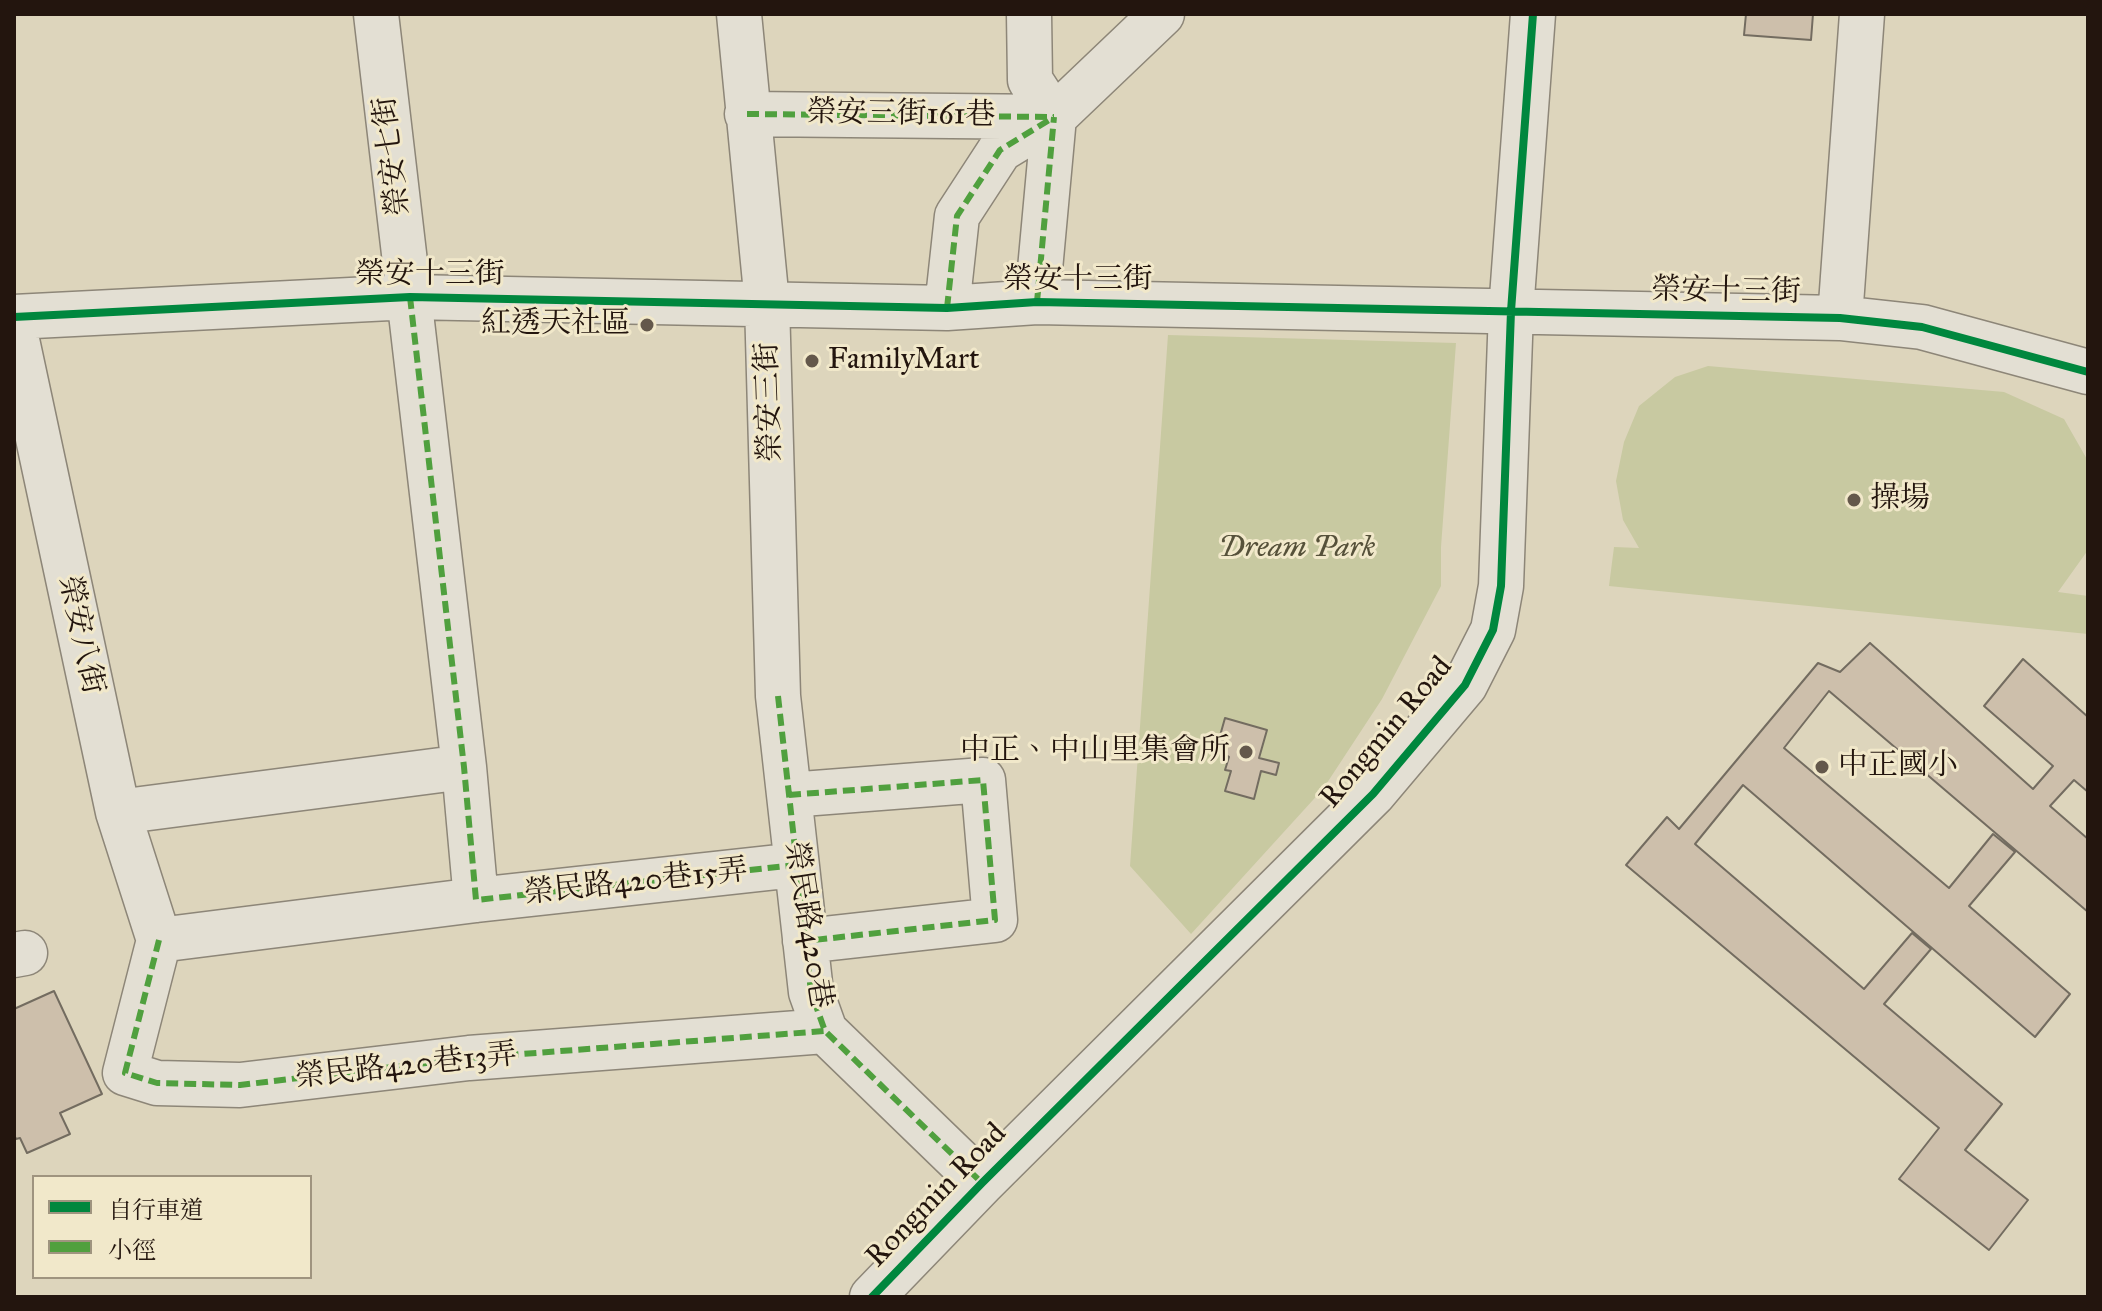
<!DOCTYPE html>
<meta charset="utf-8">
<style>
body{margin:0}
#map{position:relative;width:2102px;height:1311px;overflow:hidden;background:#ddd5bc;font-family:"IM FELL Great Primer","Noto Serif TC",serif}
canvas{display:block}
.frame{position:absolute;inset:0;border:16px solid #23150e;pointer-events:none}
.legend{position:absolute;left:32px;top:1175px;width:280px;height:104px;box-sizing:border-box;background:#f1e8ca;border:2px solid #9f947f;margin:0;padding:10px 14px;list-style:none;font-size:24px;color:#23150e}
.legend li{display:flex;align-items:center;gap:16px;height:40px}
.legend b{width:40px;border:2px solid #9f947f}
</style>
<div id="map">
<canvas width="2102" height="1311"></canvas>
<div class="frame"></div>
<ul class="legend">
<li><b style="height:10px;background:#00873e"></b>自行車道</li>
<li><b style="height:10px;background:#50a03e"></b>小徑</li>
</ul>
</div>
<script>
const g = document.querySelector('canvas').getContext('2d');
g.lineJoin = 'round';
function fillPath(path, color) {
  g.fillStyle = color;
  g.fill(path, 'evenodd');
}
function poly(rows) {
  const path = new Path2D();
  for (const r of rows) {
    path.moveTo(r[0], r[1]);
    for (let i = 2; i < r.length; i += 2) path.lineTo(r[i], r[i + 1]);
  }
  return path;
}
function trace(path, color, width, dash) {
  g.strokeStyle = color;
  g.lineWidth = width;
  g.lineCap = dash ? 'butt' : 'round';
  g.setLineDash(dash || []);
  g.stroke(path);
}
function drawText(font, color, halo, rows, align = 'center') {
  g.font = font + ' "IM FELL Great Primer","Noto Serif TC",serif';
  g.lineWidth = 6;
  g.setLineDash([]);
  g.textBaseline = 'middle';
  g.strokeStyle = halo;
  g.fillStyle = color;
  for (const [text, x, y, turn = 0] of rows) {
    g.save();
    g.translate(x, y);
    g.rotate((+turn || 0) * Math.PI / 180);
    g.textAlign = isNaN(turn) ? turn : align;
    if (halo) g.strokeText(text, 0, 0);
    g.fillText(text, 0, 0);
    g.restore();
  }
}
fillPath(poly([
 [1168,335,1456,343,1441,547,1441,586,1382,699,1323,789,1191,934,1130,866],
 [1708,366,2004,392,2064,419,2088,461,2088,550,2058,592,2088,596,2088,634,1609,586,1614,547,1639,548,1623,520,1616,481,1624,442,1639,406,1675,377]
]), '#c8c9a1');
const building = poly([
 [1746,14,1813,14,1811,40,1744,35,1746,14],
 [1870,643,2033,789,2053,766,1984,706,2023,659,2088,717,2088,792,2074,780,2050,806,2088,839,2088,912,1829,691,1784,748,1949,888,1993,834,2015,852,1969,906,2070,994,2035,1037,1743,785,1695,844,1864,989,1912,933,1931,949,1884,1004,2002,1104,1965,1150,2028,1200,1989,1250,1899,1179,1939,1128,1626,865,1667,817,1679,829,1818,663,1840,672,1870,643],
 [1225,718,1267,730,1259,758,1279,763,1276,775,1261,771,1254,799,1225,791,1231,771,1225,770,1229,757,1216,750,1225,718],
 [54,991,102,1094,60,1113,70,1134,27,1153,20,1138,16,1139,14,1135,14,1009,54,991]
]);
fillPath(building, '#cdbfab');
trace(building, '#736c60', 2);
const minor = poly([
 [376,14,464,767,476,900],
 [739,14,767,303,778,696,811,992,825,1031,982,1183],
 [1029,14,1030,80,1054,117,1037,302],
 [747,114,1054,117],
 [947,308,957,216,1000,150,1054,117,1162,14],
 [14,317,410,297,947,308,1037,302,1840,318,1922,327,2088,372],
 [1840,318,1862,14],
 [14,326,118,812,159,940],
 [789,795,983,780,995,920,805,941],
 [118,812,464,767],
 [159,940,125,1073,157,1083,240,1085,469,1058,825,1031],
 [159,940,476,900,796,865],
 [14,955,25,953],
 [872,1297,982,1183,1373,794,1465,685,1493,630,1501,586,1511,311,1533,14]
]);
trace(minor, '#8d8678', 47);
trace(minor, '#e3dfd3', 44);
trace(poly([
 [747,114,1054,117],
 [410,297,464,767,476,900,796,865],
 [1037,302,1054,117],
 [947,308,957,216,1000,150,1054,117],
 [778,696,811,992,825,1031,982,1183],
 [789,795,983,780,995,920,805,941],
 [159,940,125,1073,157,1083,240,1085,469,1058,825,1031]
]), '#50a03e', 6, [12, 6]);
trace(poly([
 [14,317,410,297,947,308,1037,302,1840,318,1922,327,2088,372],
 [872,1297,982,1183,1373,794,1465,685,1493,630,1501,586,1511,311,1533,14]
]), '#00873e', 8);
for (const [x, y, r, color] of [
 [647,325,8,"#64584b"],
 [812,361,8,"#64584b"],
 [1854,500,8,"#64584b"],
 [1246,752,8,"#64584b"],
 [1822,767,8,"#64584b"]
]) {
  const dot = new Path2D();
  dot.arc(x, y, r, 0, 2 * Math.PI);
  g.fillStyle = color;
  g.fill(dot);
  trace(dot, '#f1e8ca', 3);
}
drawText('30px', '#23150e', '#f1e8ca', [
 ["榮安三街161巷",901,115,1],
 ["榮安七街",393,156,-97],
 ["榮安十三街",430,276],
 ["榮安十三街",1078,281],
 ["榮安十三街",1726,292,1],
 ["榮安三街",770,402,-92],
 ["榮安八街",80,635,78],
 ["Rongmin Road",1387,733,-50],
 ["榮民路420巷15弄",636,883,-6],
 ["榮民路420巷",807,925,81],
 ["榮民路420巷13弄",406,1067,-6],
 ["Rongmin Road",937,1196,-46]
]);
drawText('30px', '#23150e', '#f1e8ca', [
 ["紅透天社區",631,325,"right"],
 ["FamilyMart",828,361],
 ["操場",1870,500],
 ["中正、中山里集會所",1230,752,"right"],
 ["中正國小",1838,767]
], 'left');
drawText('italic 30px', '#56513a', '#f1e8ca', [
 ["Dream Park",1297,549]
]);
</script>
